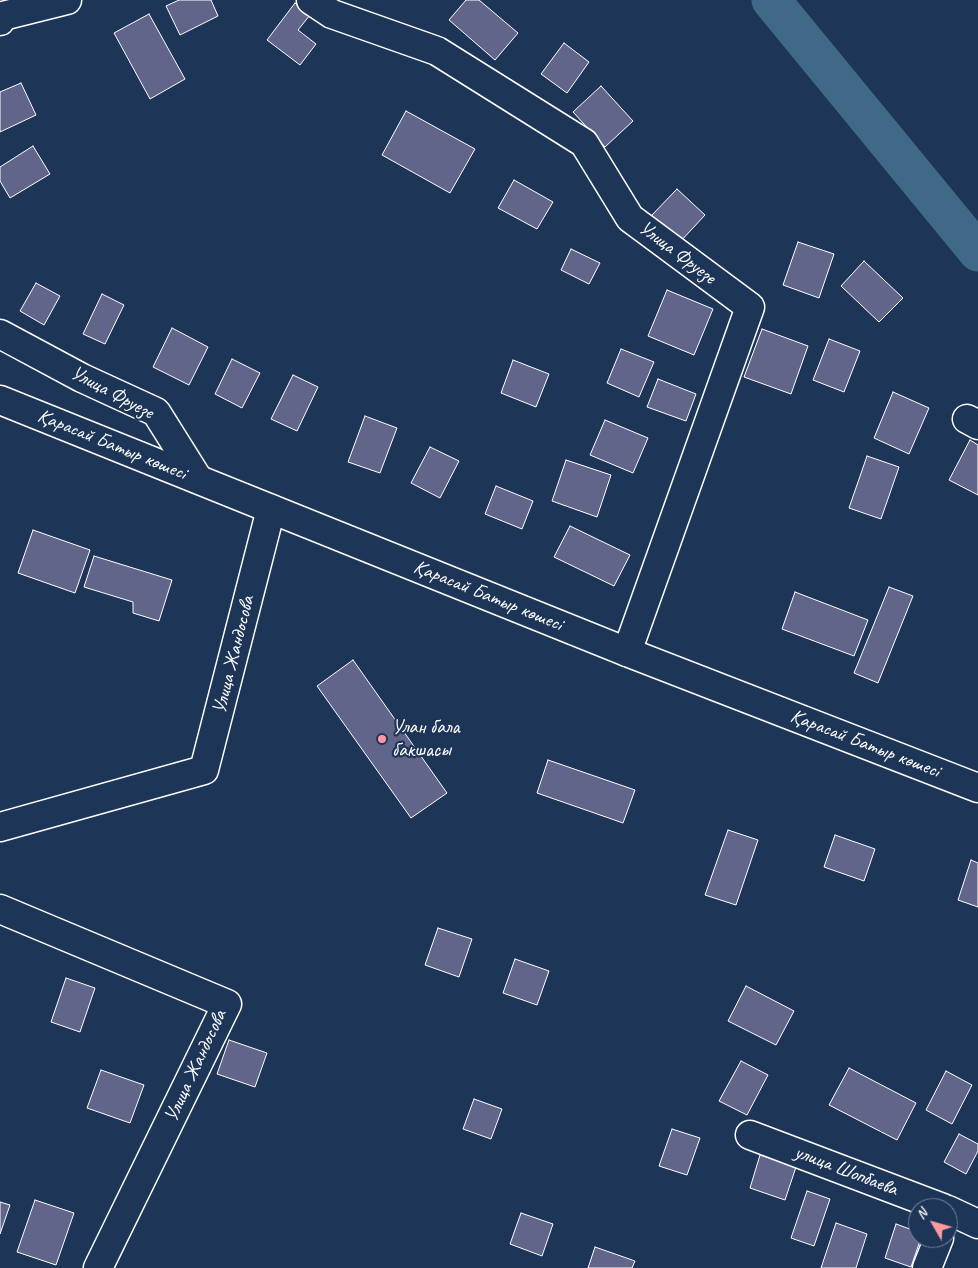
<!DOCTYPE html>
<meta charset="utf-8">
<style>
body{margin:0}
#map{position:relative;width:978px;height:1268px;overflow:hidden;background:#1d3557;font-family:Caveat,sans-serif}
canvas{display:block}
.north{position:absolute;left:908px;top:1198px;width:50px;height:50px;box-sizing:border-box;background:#1d3557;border:1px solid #77869a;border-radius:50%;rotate:308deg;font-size:14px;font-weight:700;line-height:20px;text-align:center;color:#fff}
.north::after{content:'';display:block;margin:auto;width:18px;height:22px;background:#ff9aa2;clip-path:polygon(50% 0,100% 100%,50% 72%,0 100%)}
</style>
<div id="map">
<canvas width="978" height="1268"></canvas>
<div class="north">N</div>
</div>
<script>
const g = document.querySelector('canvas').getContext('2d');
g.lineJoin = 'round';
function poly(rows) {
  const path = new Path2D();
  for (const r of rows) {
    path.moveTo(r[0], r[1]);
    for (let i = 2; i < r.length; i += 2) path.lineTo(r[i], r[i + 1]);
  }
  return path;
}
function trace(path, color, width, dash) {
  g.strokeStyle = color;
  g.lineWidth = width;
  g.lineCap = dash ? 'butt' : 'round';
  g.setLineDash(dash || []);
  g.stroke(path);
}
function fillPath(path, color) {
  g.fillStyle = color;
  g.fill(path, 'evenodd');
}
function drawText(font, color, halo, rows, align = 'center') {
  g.font = font + ' Caveat,sans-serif';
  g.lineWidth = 4.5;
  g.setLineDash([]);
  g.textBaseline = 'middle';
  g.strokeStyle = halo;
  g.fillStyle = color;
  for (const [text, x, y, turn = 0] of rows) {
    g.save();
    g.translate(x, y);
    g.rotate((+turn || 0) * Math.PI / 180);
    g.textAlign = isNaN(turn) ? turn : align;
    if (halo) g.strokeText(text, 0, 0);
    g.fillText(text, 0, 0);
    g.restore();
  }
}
trace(poly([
 [771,0,978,252]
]), '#3f6986', 39);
const building = poly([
 [179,0,211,0,218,16,180,35,166,6,179,0],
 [466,0,479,0,518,33,495,60,449,20,466,0],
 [295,3,310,15,298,30,316,44,300,65,267,40,295,3],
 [149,14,185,79,150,99,114,33,149,14],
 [564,43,589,62,567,93,541,74,564,43],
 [21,83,36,115,0,132,0,92,21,83],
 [601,86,633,121,605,147,573,112,601,86],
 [406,111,475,149,450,193,382,155,406,111],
 [33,146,50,174,10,198,0,181,0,167,33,146],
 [514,180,553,202,537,229,498,208,514,180],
 [677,189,705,215,679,243,651,216,677,189],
 [798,242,834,254,819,298,783,285,798,242],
 [571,249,600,263,589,284,561,270,571,249],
 [864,261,903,298,879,322,841,286,864,261],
 [36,283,60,296,44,325,20,311,36,283],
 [667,290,713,309,694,355,648,336,667,290],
 [102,294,124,305,105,344,83,334,102,294],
 [172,328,208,347,189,385,153,367,172,328],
 [762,329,808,346,791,394,744,377,762,329],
 [829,339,860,351,844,392,813,380,829,339],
 [621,349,654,362,639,397,607,383,621,349],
 [232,359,260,373,242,408,215,394,232,359],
 [513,360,549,374,536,407,501,393,513,360],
 [293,375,318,387,297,431,271,419,293,375],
 [658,379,696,394,686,421,647,407,658,379],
 [893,392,929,408,909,454,874,438,893,392],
 [365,416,397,428,380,473,348,462,365,416],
 [605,420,648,438,633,473,590,455,605,420],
 [970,440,978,445,978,495,949,480,970,440],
 [430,447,459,461,440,498,411,483,430,447],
 [867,456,899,467,881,519,849,508,867,456],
 [566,460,611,475,597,517,552,501,566,460],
 [496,486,533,501,522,529,485,514,496,486],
 [570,526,630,555,614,586,554,557,570,526],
 [33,530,90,550,75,593,18,573,33,530],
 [94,556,172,580,159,621,133,613,133,602,84,587,94,556],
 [889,587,913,596,878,683,854,673,889,587],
 [795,592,868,620,854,656,782,629,795,592],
 [353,660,447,793,411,818,317,686,353,660],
 [548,760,635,790,623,823,537,793,548,760],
 [728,830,758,840,736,905,705,895,728,830],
 [835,835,875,849,864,881,824,867,835,835],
 [971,860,978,863,978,907,958,900,971,860],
 [438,928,472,939,459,977,425,965,438,928],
 [515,959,549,971,537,1005,503,993,515,959],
 [66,978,95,988,80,1032,51,1022,66,978],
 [746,986,794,1011,776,1045,728,1021,746,986],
 [229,1040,267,1053,255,1087,217,1074,229,1040],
 [741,1061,768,1075,747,1115,719,1101,741,1061],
 [849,1068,916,1103,897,1140,829,1105,849,1068],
 [101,1070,144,1085,130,1123,87,1108,101,1070],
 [946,1071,972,1085,952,1124,926,1110,946,1071],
 [474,1099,502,1109,491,1139,463,1129,474,1099],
 [672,1129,700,1138,687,1175,659,1166,672,1129],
 [959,1134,978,1144,978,1151,966,1174,944,1162,959,1134],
 [760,1155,796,1167,785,1200,750,1188,760,1155],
 [807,1191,830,1199,814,1246,791,1238,807,1191],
 [35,1200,74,1213,56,1265,17,1252,35,1200],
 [0,1202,10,1205,0,1234,0,1202],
 [521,1213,553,1224,542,1256,510,1244,521,1213],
 [836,1223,867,1234,856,1268,821,1268,836,1223],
 [896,1224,918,1232,918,1238,921,1238,911,1267,885,1258,896,1224],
 [595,1247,635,1261,632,1268,588,1268,595,1247]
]);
fillPath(building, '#61658a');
trace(building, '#fff', 1);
const minor = poly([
 [311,0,332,14,437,51,584,143,630,218,750,307,627,652],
 [0,21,3,16,67,0],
 [0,334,82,378,156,412,198,479],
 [967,419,978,425],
 [0,827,204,770,271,509],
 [0,909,227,1004,98,1268],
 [750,1135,943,1208],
 [948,1210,978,1224],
 [927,1268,939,1238]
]);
const major = poly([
 [0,400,627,652,978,788]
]);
trace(minor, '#fff', 31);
trace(major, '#fff', 31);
trace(minor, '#1d3557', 28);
trace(major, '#1d3557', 28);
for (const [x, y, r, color] of [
 [382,739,5,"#ff9aa2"]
]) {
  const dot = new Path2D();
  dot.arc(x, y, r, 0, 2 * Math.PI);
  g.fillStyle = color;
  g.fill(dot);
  trace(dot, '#1d3557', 2);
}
drawText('20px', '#fff', '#1d3557', [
 ["Улица Фруезе",677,253,37],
 ["Улица Фруезе",112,393,28],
 ["Қарасай Батыр көшесі",112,445,22],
 ["Қарасай Батыр көшесі",488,596,22],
 ["Улица Жандосова",234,655,-76],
 ["Қарасай Батыр көшесі",865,744,21],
 ["Улица Жандосова",196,1066,-65],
 ["улица Шопбаева",846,1171,21]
]);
drawText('20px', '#fff', '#1d3557', [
 ["Улан бала",392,728],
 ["бакшасы",392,751]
], 'left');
</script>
